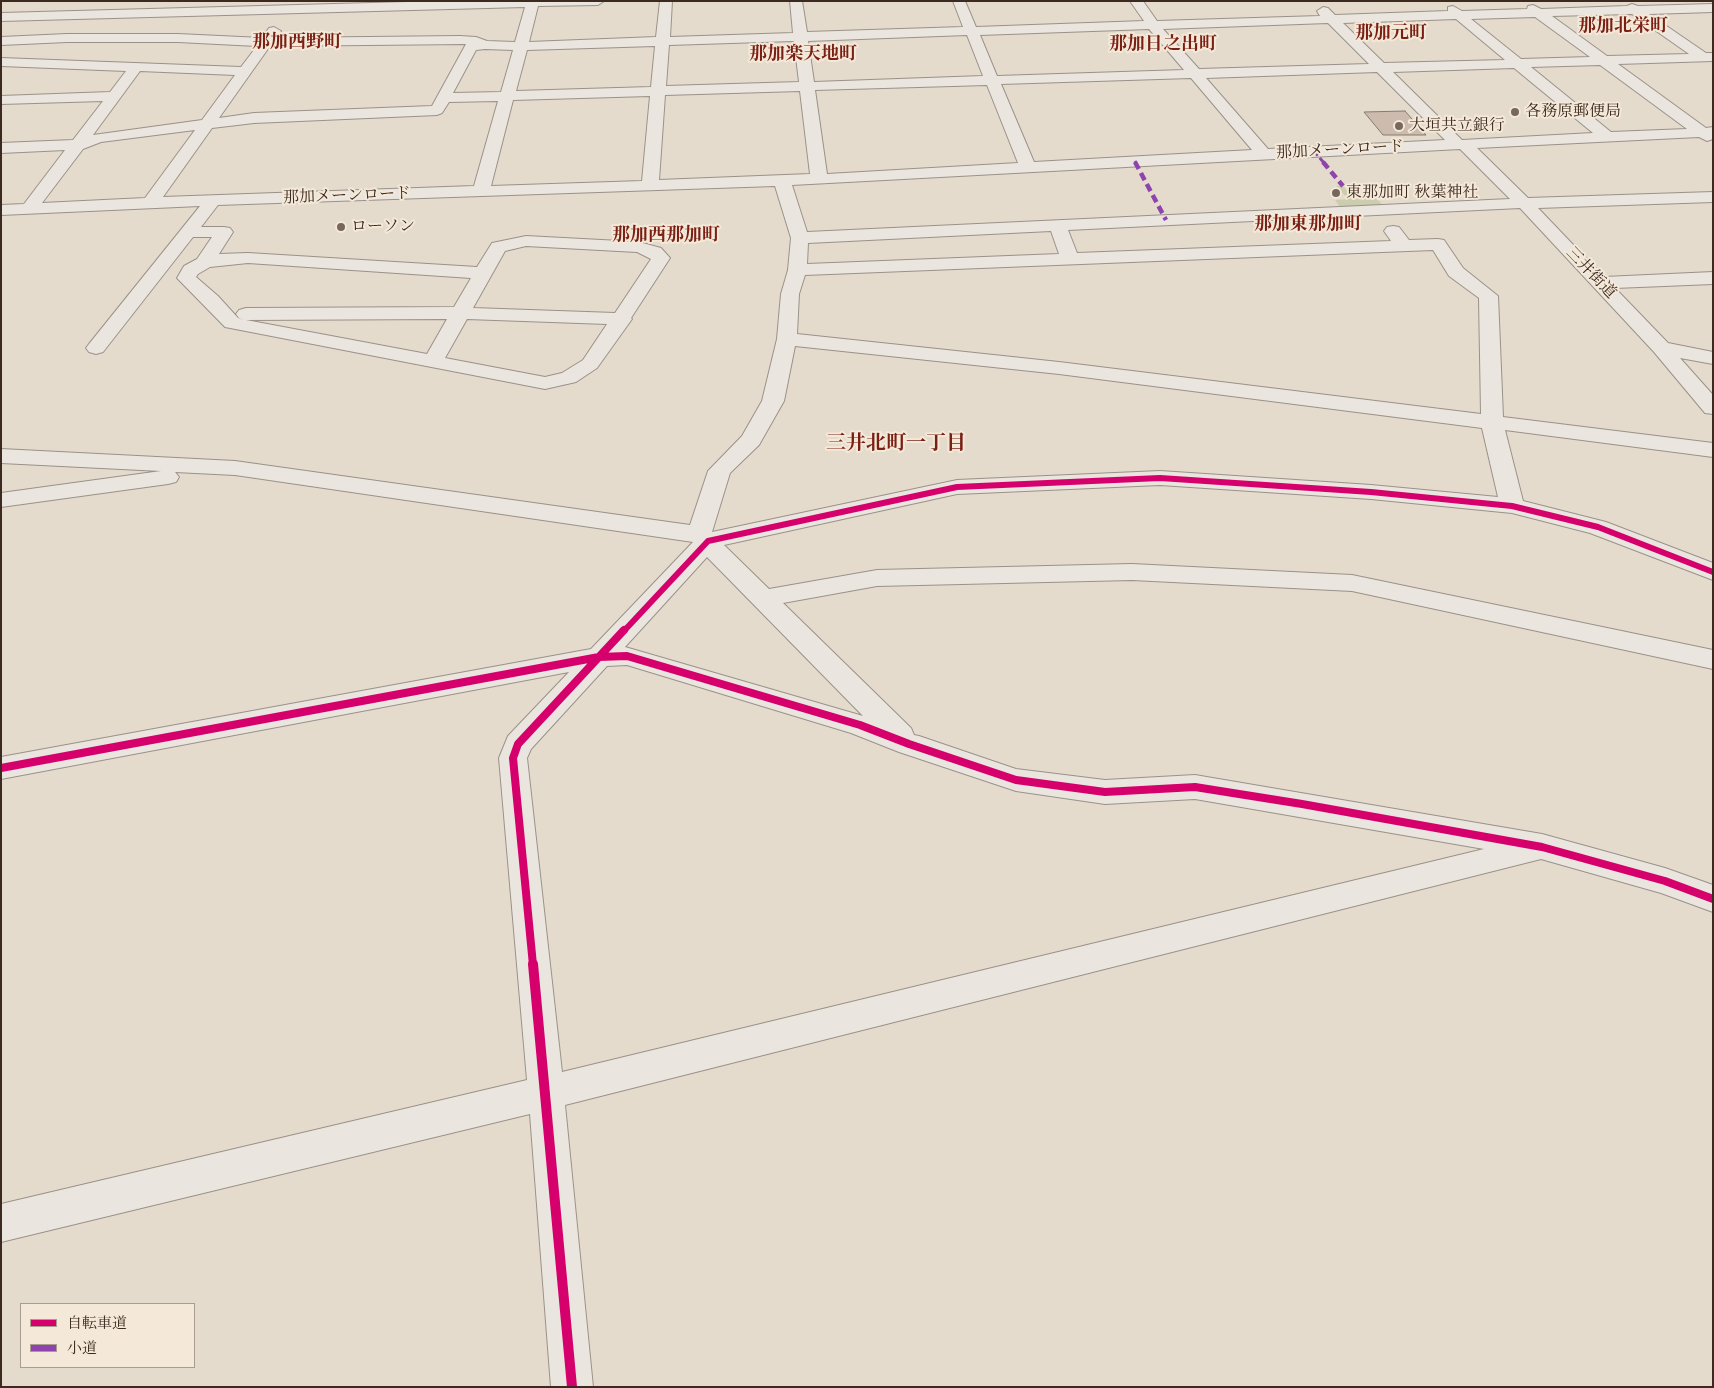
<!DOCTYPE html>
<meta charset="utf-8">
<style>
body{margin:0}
#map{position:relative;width:1714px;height:1388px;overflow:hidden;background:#e4dbcd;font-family:"Old Standard TT","Noto Serif JP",serif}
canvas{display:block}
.frame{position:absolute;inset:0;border:2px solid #3c291f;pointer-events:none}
.legend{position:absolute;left:20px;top:1303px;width:175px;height:65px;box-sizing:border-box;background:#f4e9d8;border:1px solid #aa9c8e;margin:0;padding:6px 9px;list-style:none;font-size:15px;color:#3c291f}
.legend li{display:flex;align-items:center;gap:10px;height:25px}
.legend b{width:25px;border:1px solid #aa9c8e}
</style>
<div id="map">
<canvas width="1714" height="1388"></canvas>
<div class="frame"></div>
<ul class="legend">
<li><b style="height:6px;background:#d6006c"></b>自転車道</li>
<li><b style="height:6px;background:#8e44ad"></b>小道</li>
</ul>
</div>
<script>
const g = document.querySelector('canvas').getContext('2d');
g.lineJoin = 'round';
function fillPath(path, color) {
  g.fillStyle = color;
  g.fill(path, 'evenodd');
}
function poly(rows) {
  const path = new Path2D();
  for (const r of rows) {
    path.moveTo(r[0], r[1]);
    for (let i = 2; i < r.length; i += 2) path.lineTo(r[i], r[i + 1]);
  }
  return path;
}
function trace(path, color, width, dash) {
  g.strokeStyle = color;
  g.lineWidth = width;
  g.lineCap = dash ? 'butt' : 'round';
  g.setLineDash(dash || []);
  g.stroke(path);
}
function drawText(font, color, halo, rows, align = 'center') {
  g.font = font + ' "Old Standard TT","Noto Serif JP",serif';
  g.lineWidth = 4;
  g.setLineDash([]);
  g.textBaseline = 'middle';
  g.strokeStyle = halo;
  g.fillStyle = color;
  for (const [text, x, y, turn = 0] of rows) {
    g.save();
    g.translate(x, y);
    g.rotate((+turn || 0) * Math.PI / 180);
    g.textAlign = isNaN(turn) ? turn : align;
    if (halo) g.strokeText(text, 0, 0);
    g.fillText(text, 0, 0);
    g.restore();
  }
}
fillPath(poly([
 [1336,186,1343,186,1355,199,1378,199,1386,210,1344,213,1335,200,1348,199]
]), '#cbcdae');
const building = poly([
 [1405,111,1426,135,1383,135,1364,112,1405,111]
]);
fillPath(building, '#cdbcae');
trace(building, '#837b72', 1);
const minor = poly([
 [445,1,604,1,598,5,538,6,529,42,656,37,660,1,672,1,670,37,793,33,790,1,802,1,807,32,963,27,953,1,965,1,976,27,1144,21,1130,1,1143,1,1157,21,1320,16,1317,11,1323,7,1328,8,1335,15,1448,11,1448,7,1453,6,1462,11,1527,9,1528,6,1533,5,1541,9,1627,6,1632,4,1638,6,1713,4,1713,12,1649,14,1706,53,1713,53,1713,61,1618,64,1706,128,1713,127,1713,139,1707,141,1699,137,1477,148,1528,198,1713,192,1713,202,1538,208,1604,277,1713,272,1713,284,1615,288,1668,343,1713,352,1713,364,1680,358,1713,395,1713,414,1705,413,1654,352,1520,208,1068,230,1077,253,1391,241,1384,231,1387,227,1393,226,1399,227,1409,240,1438,239,1444,240,1463,268,1498,296,1503,417,1713,443,1713,457,1505,430,1523,501,1606,522,1713,563,1713,580,1590,533,1512,513,1371,499,1160,485,957,494,724,545,769,589,877,570,1132,564,1352,575,1713,650,1713,669,1352,591,1132,580,877,586,783,603,911,728,914,735,919,736,1016,769,1105,780,1195,775,1542,834,1665,868,1713,885,1713,912,1661,893,1541,859,565,1105,593,1387,551,1387,530,1114,1,1242,1,1204,527,1080,499,758,508,736,569,672,1,779,1,757,591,649,693,542,235,475,175,472,179,477,176,482,168,484,1,507,1,493,161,471,1,463,1,449,235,461,690,525,708,471,742,436,762,401,777,339,781,294,788,270,791,238,775,186,218,205,201,227,224,227,230,228,233,232,219,254,248,253,477,267,492,243,526,236,639,242,661,248,670,258,631,318,632,319,597,368,576,382,545,389,225,327,177,278,184,266,197,259,212,237,193,237,103,352,96,354,89,352,86,348,89,344,200,206,1,215,1,205,24,204,65,150,1,153,1,143,73,140,103,101,1,104,1,96,110,92,126,71,1,66,1,58,241,67,257,46,178,42,67,42,1,45,1,37,67,34,178,34,262,38,269,28,274,27,281,31,276,38,460,36,476,37,487,41,515,42,525,7,1,21,1,13,445,1],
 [1632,14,1689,54,1607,56,1552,16,1632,14],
 [1535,17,1590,57,1521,59,1471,19,1535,17],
 [1456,19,1505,60,1384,63,1343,23,1456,19],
 [1328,23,1369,64,1199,69,1163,29,1328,23],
 [1149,29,1184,70,997,76,980,35,1149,29],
 [967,35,983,76,814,82,808,41,967,35],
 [794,41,799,82,666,86,669,45,794,41],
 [466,44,432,106,254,113,219,118,270,46,466,44],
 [655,46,651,87,516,91,527,50,655,46],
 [485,49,513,50,501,92,453,93,476,50,485,49],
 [1600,65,1687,129,1611,132,1531,67,1600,65],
 [1514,68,1593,133,1462,140,1393,72,1514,68],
 [140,71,235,75,202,120,93,135,140,71],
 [1377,72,1445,140,1268,149,1206,78,1377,72],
 [1191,78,1252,150,1034,162,1001,84,1191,78],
 [987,85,1018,163,827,174,815,90,987,85],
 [800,91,810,174,659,180,665,95,800,91],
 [650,96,642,181,491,186,513,100,650,96],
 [498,101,474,186,163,197,212,128,254,123,437,115,442,113,449,102,498,101],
 [195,130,145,198,42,203,83,149,101,142,195,130],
 [1460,149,1510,199,807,232,792,185,1460,149],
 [1051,231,1059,254,807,264,808,243,1051,231],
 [526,246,637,252,651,259,615,313,473,308,505,251,526,246],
 [1433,250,1449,276,1479,298,1481,414,1059,362,797,334,799,294,805,275,1433,250],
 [248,263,471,278,454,307,246,308,239,310,236,314,239,318,245,320,238,318,218,296,196,277,198,274,210,267,248,263],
 [447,319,427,354,246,320,447,319],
 [467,319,607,324,583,360,562,373,545,377,445,358,467,319],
 [795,346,1059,374,1482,428,1498,497,1371,485,1160,471,957,480,712,532,730,473,759,445,784,401,795,346],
 [707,557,863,716,625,647,707,557],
 [627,665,851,733,899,752,1016,791,1105,804,1195,799,1484,849,562,1072,527,758,531,749,607,666,627,665]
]);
trace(minor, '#9a9289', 2);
fillPath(minor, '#eae5de');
trace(poly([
 [1314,151,1324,163],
 [1135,161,1136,163]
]), '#8e44ad', 3, [6, 3]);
trace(poly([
 [1135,162,1166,220],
 [1323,162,1343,186]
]), '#8e44ad', 4.5, [8, 4.5]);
trace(poly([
 [623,632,708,541,957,487,1160,478,1371,492,1512,506,1598,527,1713,572]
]), '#d6006c', 6);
trace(poly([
 [1,768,599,657,627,656,860,725,909,744,1016,780,1105,792,1195,787,1302,804,1542,847,1665,881,1713,899],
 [533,965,513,758,518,744,624,630]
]), '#d6006c', 8);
trace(poly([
 [533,964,572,1387]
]), '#d6006c', 10);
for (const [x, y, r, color] of [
 [1515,112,5,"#77675c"],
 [1399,126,5,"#77675c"],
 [1336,193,5,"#77675c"],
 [341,227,5,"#77675c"]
]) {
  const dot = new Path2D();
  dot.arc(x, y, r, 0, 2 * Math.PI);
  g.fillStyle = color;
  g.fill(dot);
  trace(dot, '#f4e9d8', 2);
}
drawText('16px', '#3c291f', '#f4e9d8', [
 ["各務原郵便局",1525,112],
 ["大垣共立銀行",1409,126],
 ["東那加町 秋葉神社",1346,193],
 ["ローソン",351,227]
], 'left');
drawText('16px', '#3c291f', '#f4e9d8', [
 ["那加メーンロード",1340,150,-3],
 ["那加メーンロード",347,196,-2],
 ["三井街道",1591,273,46]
]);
drawText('bold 18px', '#7a1f14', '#f4e9d8', [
 ["那加北栄町",1623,26],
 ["那加元町",1391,33],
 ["那加西野町",297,42],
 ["那加日之出町",1163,44],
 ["那加楽天地町",803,54],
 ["那加東那加町",1308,224],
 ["那加西那加町",666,235]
]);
drawText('bold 20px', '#7a1f14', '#f4e9d8', [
 ["三井北町一丁目",896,444]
]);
</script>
